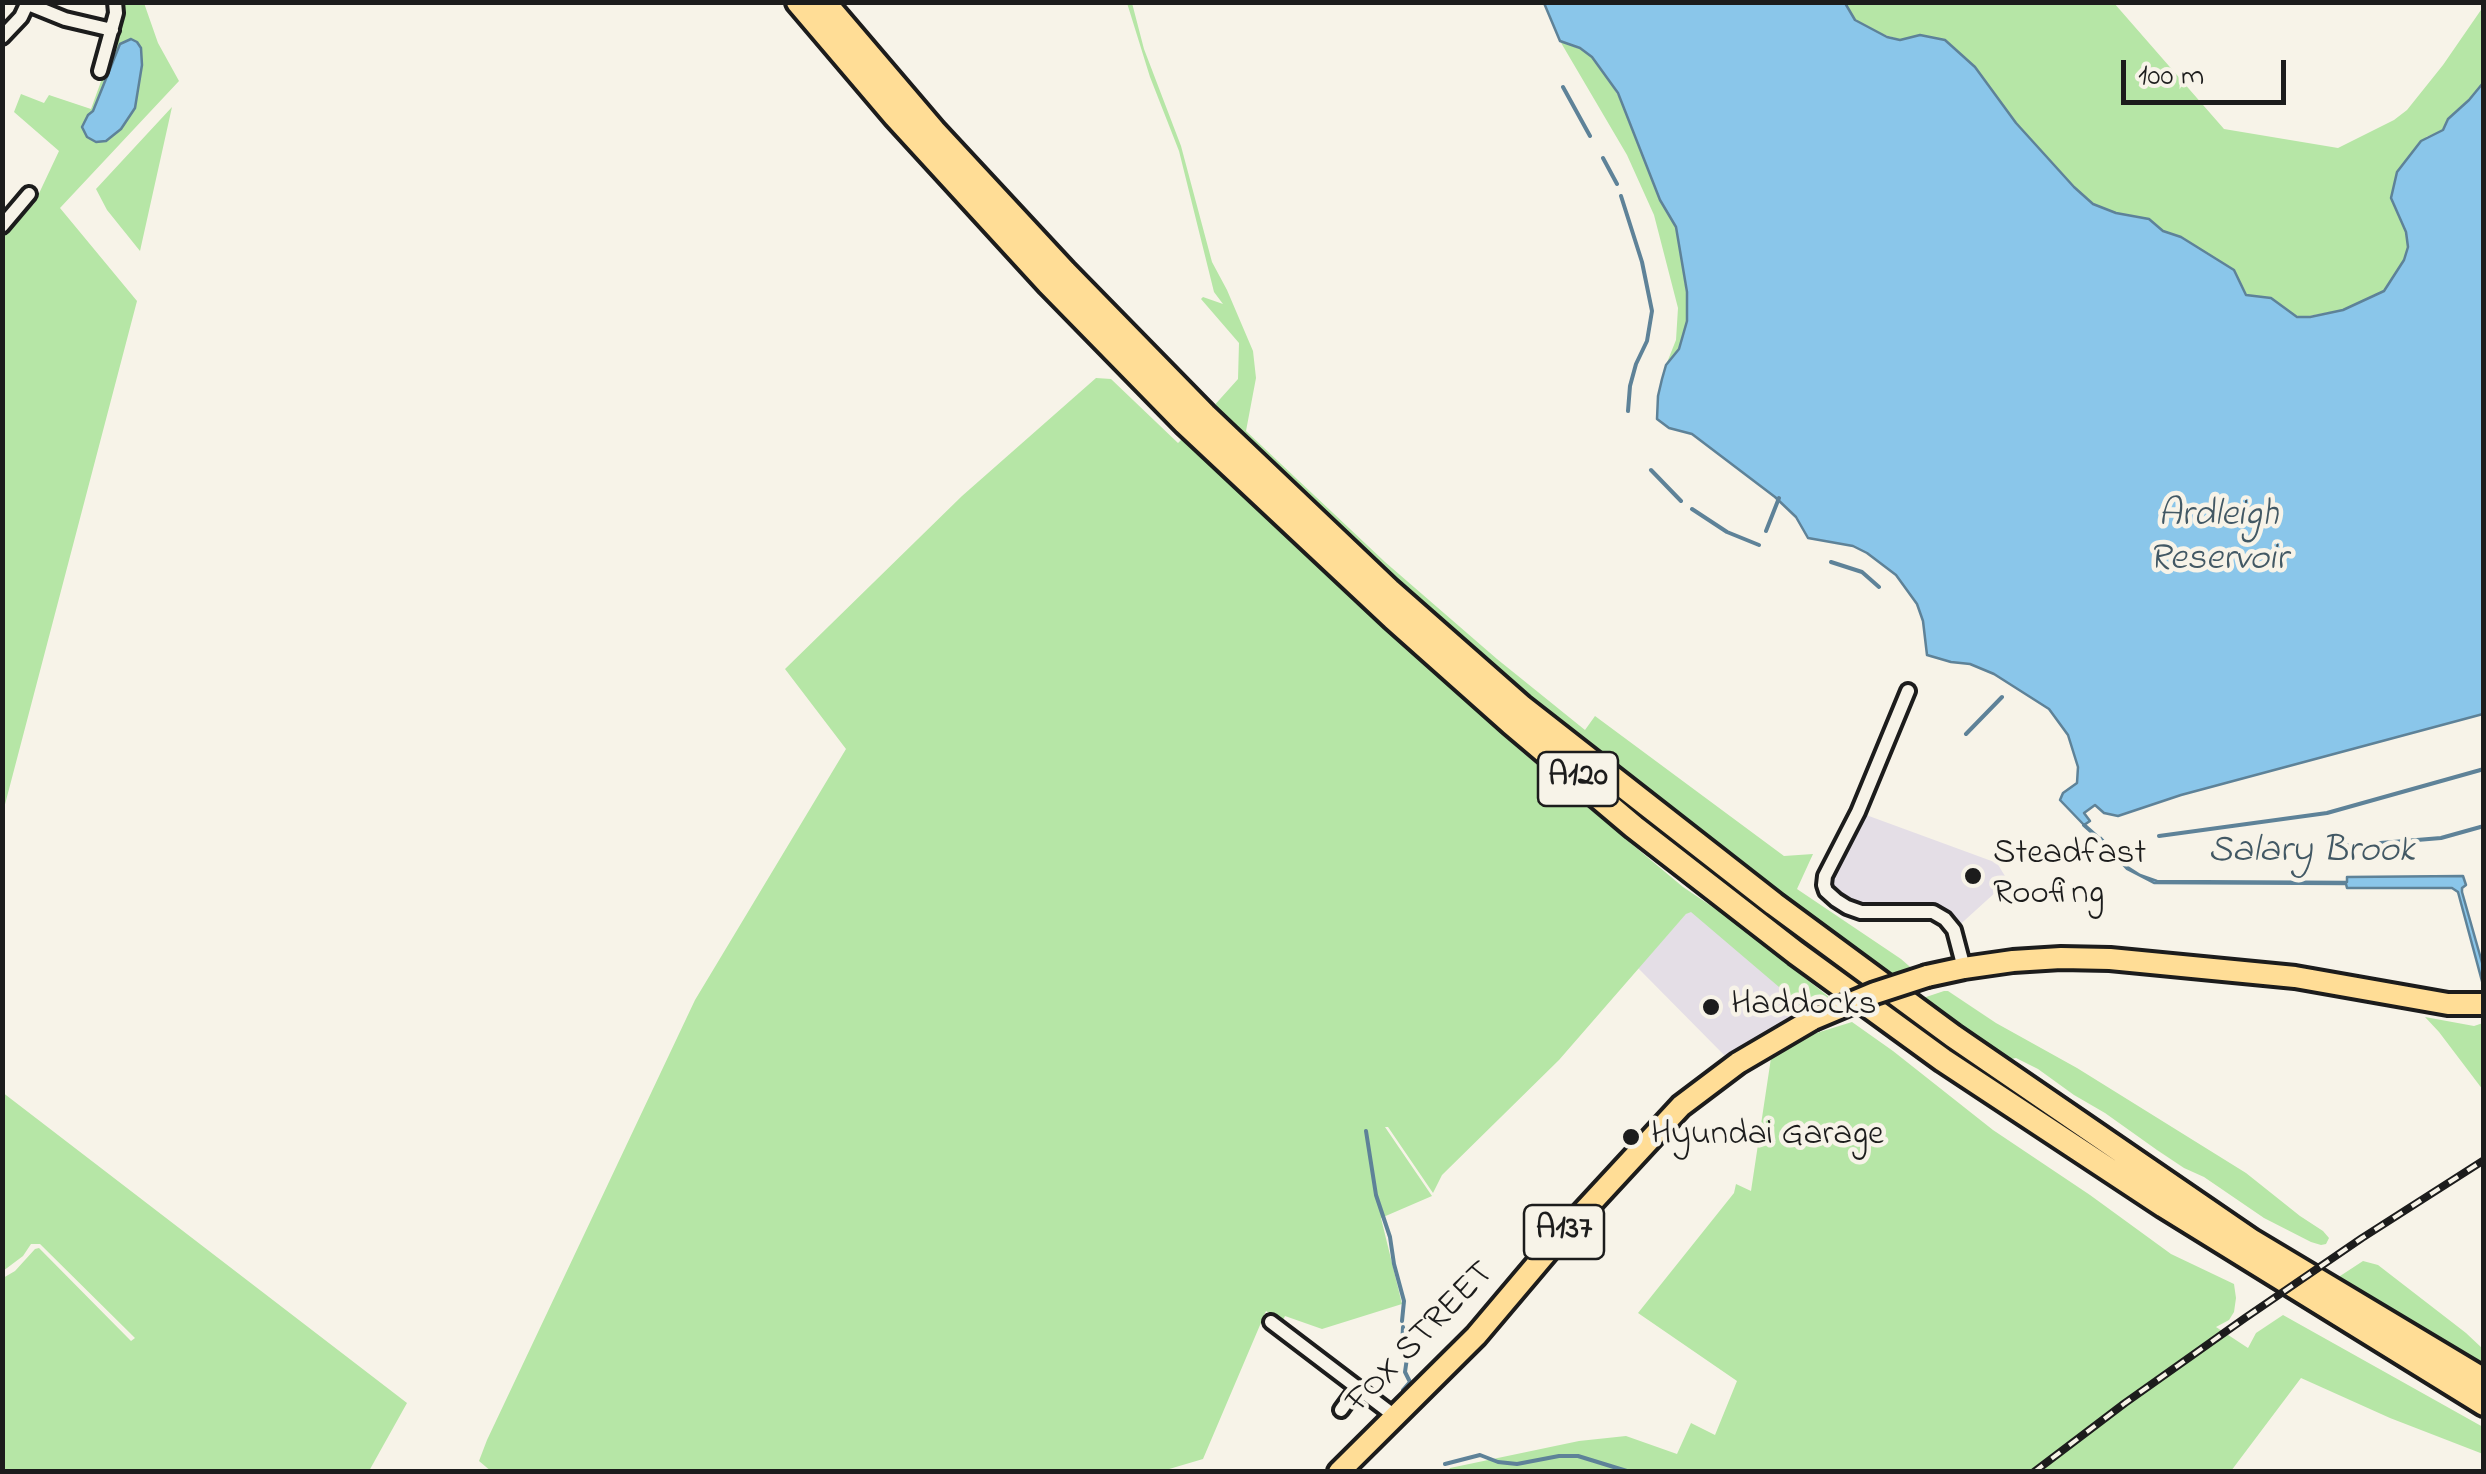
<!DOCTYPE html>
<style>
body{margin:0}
#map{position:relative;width:2486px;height:1474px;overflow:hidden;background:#f7f3e8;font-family:"Indie Flower",sans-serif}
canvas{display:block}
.frame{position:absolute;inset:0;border:5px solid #1c1c1c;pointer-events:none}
.scale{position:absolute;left:2121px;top:60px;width:165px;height:45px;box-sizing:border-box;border:5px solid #1c1c1c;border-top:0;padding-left:12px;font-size:30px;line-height:35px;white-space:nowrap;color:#1c1c1c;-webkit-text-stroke:8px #f7f3e8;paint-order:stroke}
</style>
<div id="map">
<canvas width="2486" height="1474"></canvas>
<div class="frame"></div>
<div class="scale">100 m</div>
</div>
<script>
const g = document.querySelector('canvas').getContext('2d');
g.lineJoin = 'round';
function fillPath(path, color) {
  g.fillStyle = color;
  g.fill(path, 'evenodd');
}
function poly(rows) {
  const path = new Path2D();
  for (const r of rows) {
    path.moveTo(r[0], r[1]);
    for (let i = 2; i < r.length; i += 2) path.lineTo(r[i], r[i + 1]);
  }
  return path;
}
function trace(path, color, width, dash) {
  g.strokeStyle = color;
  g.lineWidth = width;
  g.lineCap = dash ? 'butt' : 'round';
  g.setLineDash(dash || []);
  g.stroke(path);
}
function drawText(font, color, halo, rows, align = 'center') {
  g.font = font + ' "Indie Flower",sans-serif';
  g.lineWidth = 9;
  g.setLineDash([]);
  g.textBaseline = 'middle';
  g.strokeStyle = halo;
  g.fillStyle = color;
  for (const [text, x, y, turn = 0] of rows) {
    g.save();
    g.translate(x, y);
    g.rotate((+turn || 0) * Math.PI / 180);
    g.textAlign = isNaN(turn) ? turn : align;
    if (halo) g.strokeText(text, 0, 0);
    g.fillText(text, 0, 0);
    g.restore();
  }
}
fillPath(poly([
 [1858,812,1997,863,2008,881,1954,930,1945,919,1861,912,1836,900,1825,876],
 [1692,907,1808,1009,1725,1056,1638,968]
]), '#e4dee6');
fillPath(poly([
 [122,3,144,3,158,43,179,81,60,208,137,301,3,812,3,234,34,204,59,151,14,112,21,94,44,103,49,95,91,109,120,29],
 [1127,3,1132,3,1144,49,1181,146,1212,262,1227,290,1253,351,1256,378,1246,431,1385,562,1497,659,1585,730,1595,716,1784,856,1813,854,1797,889,1901,959,1916,972,1877,983,1550,721,1212,408,1238,379,1239,343,1201,299,1203,297,1223,304,1214,292,1179,151,1150,77],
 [1845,3,2114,3,2224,129,2338,148,2394,120,2407,110,2443,65,2483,7,2483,85,2448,119,2444,130,2426,137,2406,232,2408,247,2404,260,2384,291,2346,309,2304,317,2293,315,2271,298,2245,295,2233,270,2187,240,2158,229,2150,220,2116,213,2093,204,2070,183,2016,123,1975,67,1962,58,1875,32,1853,19],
 [1560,41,1587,52,1605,73,1624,106,1676,227,1688,304,1687,324,1679,348,1666,365,1676,340,1678,308,1654,215,1627,155],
 [172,107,140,251,107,210,96,189],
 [1096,378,1111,379,1178,443,1184,437,1288,538,1522,752,1683,887,1732,920,1834,1001,1806,1015,1799,1004,1691,912,1686,914,1559,1060,1442,1175,1433,1193,1388,1127,1385,1127,1432,1196,1381,1218,1402,1304,1322,1329,1285,1316,1283,1320,1277,1318,1266,1311,1203,1459,1159,1472,492,1472,479,1461,487,1440,695,1000,846,749,785,669,962,496],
 [1944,991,1948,991,1996,1023,2077,1068,2246,1173,2300,1216,2323,1231,2329,1238,2326,1244,2321,1245,2311,1242,2264,1218,2204,1177,2184,1168,2157,1150,2105,1113,2074,1095,2038,1069,2016,1058,2006,1060,1914,1001],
 [2425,1017,2474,1026,2483,1023,2483,1090,2439,1032],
 [1852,1022,1893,1051,1993,1130,2090,1195,2171,1254,2234,1284,2236,1298,2234,1312,2229,1320,2216,1327,2248,1348,2256,1333,2283,1315,2483,1427,2483,1454,2390,1418,2301,1378,2231,1471,1448,1471,1450,1468,1579,1441,1626,1436,1677,1454,1691,1423,1715,1435,1737,1381,1638,1313,1734,1193,1736,1184,1751,1191,1771,1058,1810,1035],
 [2,1092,407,1403,369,1471,3,1471,3,1278,15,1271,35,1249,39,1248,131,1341,135,1338,40,1244,31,1244,23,1256,3,1271],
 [2363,1261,2378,1265,2466,1333,2483,1349,2483,1367,2334,1280]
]), '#b6e6a6');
const water = poly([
 [1544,3,1845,3,1855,20,1887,37,1900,40,1920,35,1945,40,1975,67,2016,123,2074,187,2093,204,2116,213,2149,219,2163,231,2181,237,2234,270,2246,295,2271,298,2297,317,2310,317,2343,310,2384,291,2404,260,2408,247,2406,232,2391,198,2397,172,2421,141,2443,130,2448,119,2469,100,2483,83,2483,714,2181,795,2118,816,2104,813,2095,805,2084,813,2090,821,2084,825,2060,800,2063,793,2077,783,2078,767,2068,735,2049,709,1994,674,1970,664,1951,662,1927,655,1923,621,1917,604,1896,575,1867,553,1853,546,1808,538,1796,517,1775,497,1692,434,1669,428,1657,419,1658,396,1662,379,1666,365,1679,349,1687,321,1687,292,1676,227,1660,200,1618,93,1592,57,1580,48,1560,41,1544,3],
 [131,39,137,42,141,48,142,65,135,108,121,129,106,141,96,142,87,137,82,127,88,115,93,111,120,44,131,39],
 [2101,838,2126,866,2140,875,2157,881,2347,882,2347,877,2463,876,2466,885,2462,888,2462,892,2483,966,2483,985,2458,892,2452,888,2347,888,2346,884,2154,883,2127,869,2099,839,2101,838]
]);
fillPath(water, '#8ac6ea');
trace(water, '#5e8298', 2.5);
trace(poly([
 [1563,87,1590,136],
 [1603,158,1617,184],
 [1621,196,1642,262,1652,311,1647,341,1636,364,1630,386,1628,411],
 [1651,470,1681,501],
 [1692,509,1727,532,1759,545],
 [1766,531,1779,498],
 [1831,562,1862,572,1879,587],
 [1966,734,2002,697],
 [2084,825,2103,842],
 [2159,836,2327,813,2484,769],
 [2332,847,2441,838,2484,826],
 [1366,1131,1376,1195,1390,1237,1394,1264,1404,1301,1402,1321],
 [1403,1327,1402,1345,1407,1358,1405,1372,1410,1382,1403,1390],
 [1366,1432,1383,1412],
 [1445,1464,1480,1455,1498,1462,1517,1464,1559,1456,1578,1456,1630,1472]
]), '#5e8298', 4);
const street = poly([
 [28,4,65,19,112,30],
 [2,37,21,17,28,2],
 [100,71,116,13,115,2],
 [2,226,29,194],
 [1908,691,1858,812,1825,876,1824,885,1826,891,1836,900,1847,907,1861,912,1933,912,1945,919,1954,930,1964,968],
 [1271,1322,1396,1417],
 [1341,1410,1357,1388]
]);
const primary = poly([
 [1927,976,1964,968,2013,961,2061,958,2110,959,2295,977,2448,1004,2484,1004],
 [1339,1472,1476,1336,1558,1239,1681,1106,1738,1063,1813,1019]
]);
const highway = poly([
 [798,2,895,116,1049,284,1185,423,1393,618,1511,723,1634,827,1796,953,1943,1060,2164,1206,2484,1404],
 [824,2,934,131,1065,272,1205,415,1389,590,1522,707,1774,904,1953,1036,2252,1241,2484,1380]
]);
trace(street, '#1c1c1c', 20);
trace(primary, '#1c1c1c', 28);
trace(highway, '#1c1c1c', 30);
trace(street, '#f7f3e8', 12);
trace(primary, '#ffdd96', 20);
trace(highway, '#ffdd96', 22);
const rail = poly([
 [2034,1472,2125,1403,2245,1318,2362,1238,2484,1160]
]);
trace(rail, '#1c1c1c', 8);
trace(rail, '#f7f3e8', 4, [11]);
const primaryBridge = poly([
 [1813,1019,1875,993,1927,976]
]);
trace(primaryBridge, '#1c1c1c', 28, []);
trace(primaryBridge, '#ffdd96', 20);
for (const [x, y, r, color] of [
 [1973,876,10,"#1c1c1c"],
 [1711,1007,10,"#1c1c1c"],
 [1631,1137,10,"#1c1c1c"]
]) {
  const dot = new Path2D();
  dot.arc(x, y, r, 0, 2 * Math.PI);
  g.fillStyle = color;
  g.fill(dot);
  trace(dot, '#f7f3e8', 4);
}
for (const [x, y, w] of [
 [1578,779,80],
 [1564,1232,80]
]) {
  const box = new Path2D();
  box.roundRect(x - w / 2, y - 27, w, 54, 8);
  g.fillStyle = '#f7f3e8';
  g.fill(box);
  trace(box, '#1c1c1c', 2.5);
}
drawText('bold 32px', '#1c1c1c', null, [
 ["A120",1578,779],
 ["A137",1564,1232]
]);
drawText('35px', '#1c1c1c', '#f7f3e8', [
 ["Steadfast",1993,856],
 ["Roofing",1993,896],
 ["Haddocks",1731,1007],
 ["Hyundai Garage",1651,1137]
], 'left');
drawText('35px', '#1c1c1c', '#f7f3e8', [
 ["FOX STREET",1422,1339,-46]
]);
drawText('italic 38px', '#425864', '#f7f3e8', [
 ["Ardleigh",2218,518],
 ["Reservoir",2218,562],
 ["Salary Brook",2311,854]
]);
</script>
